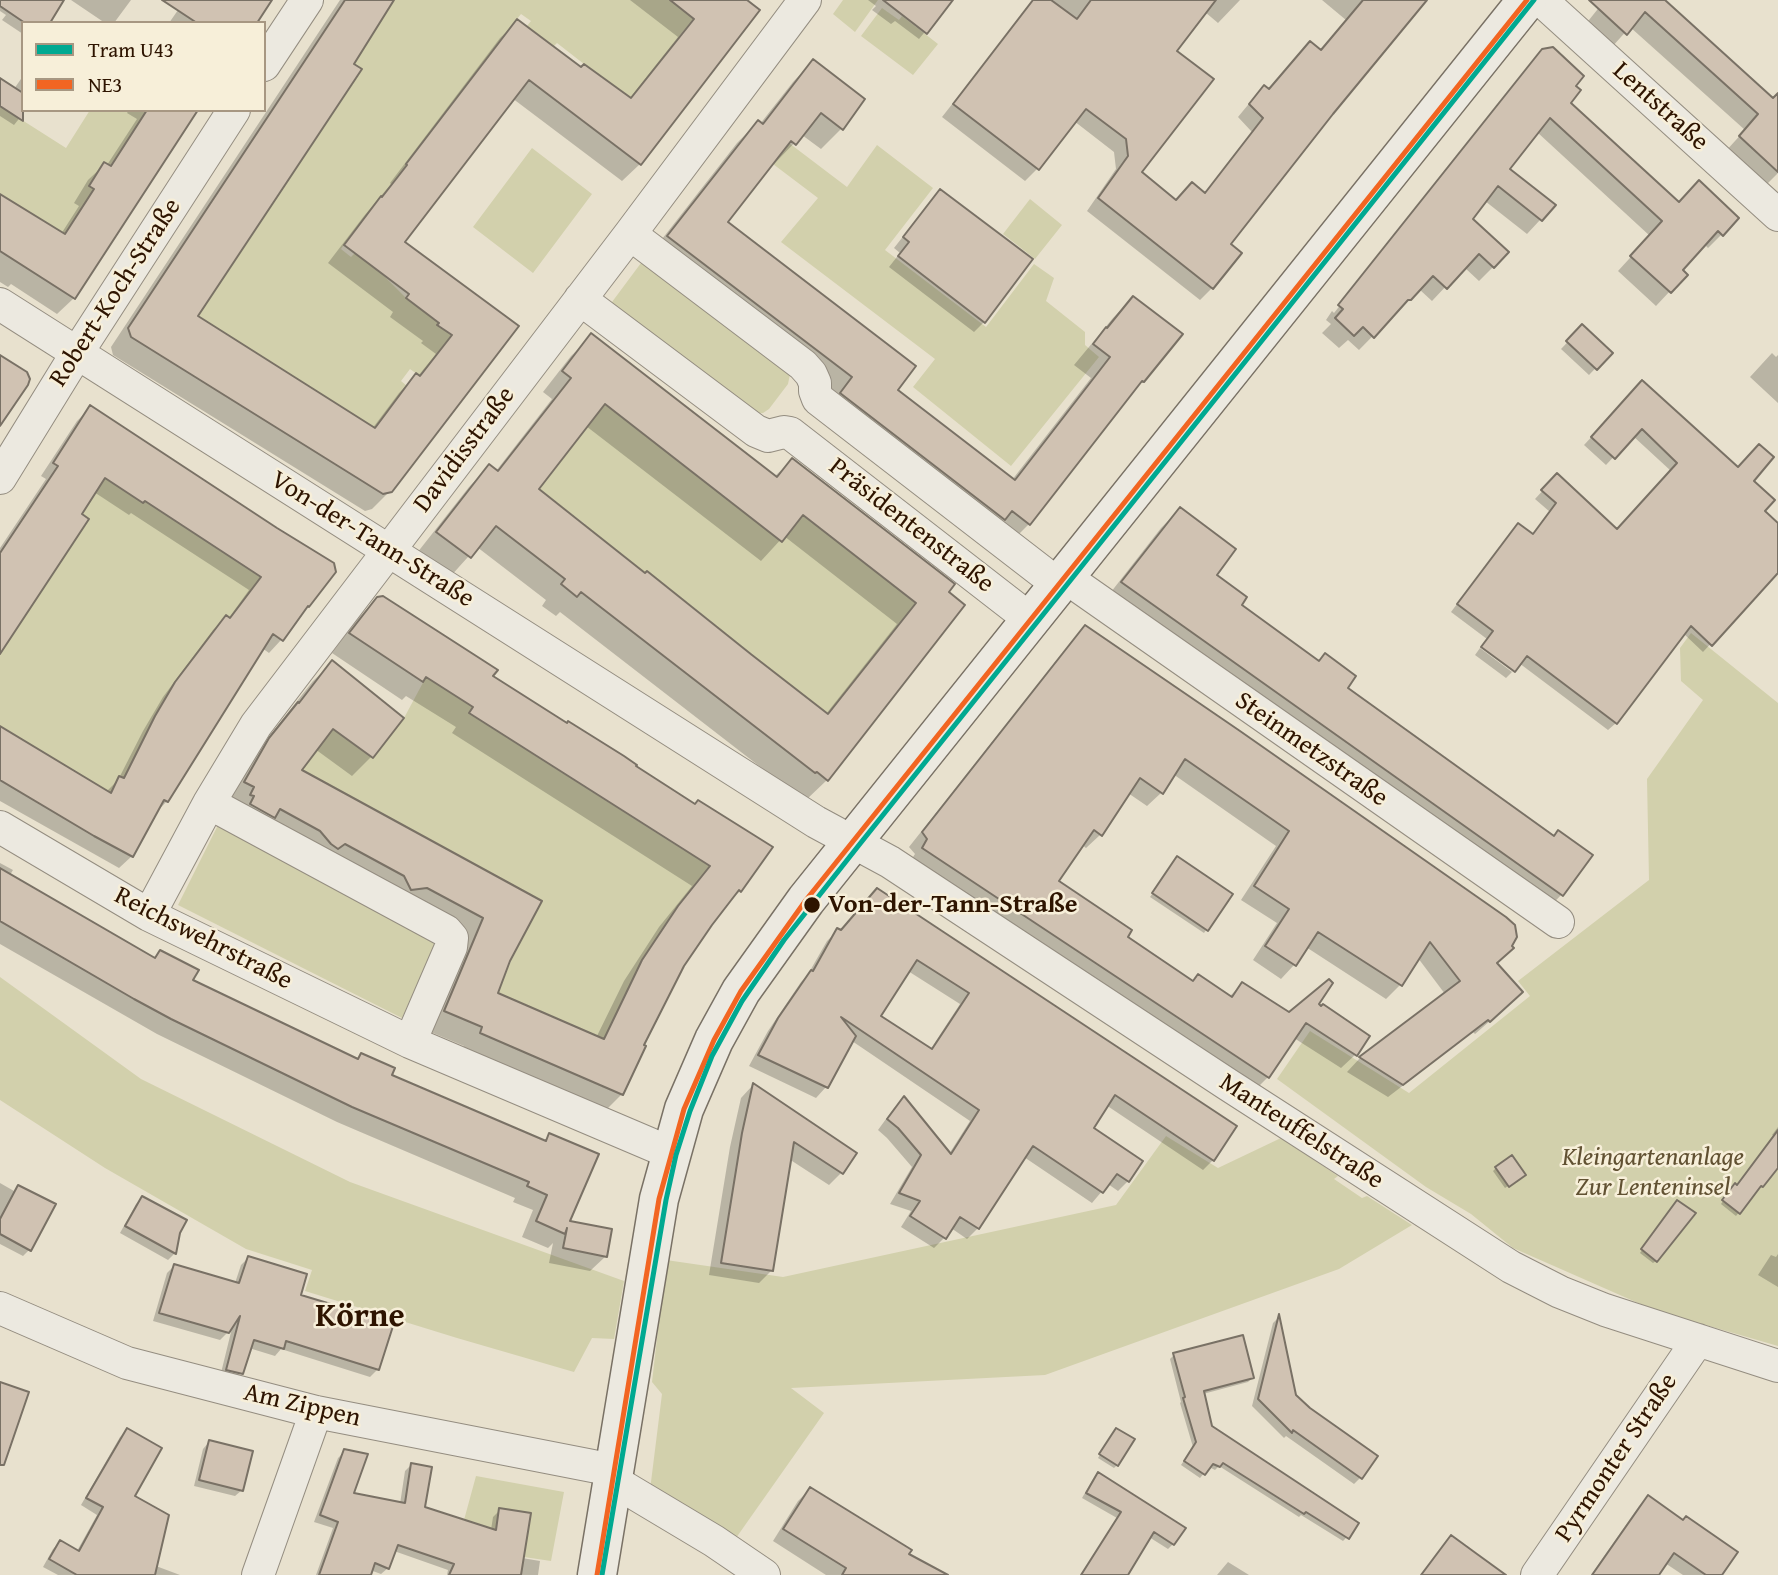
<!DOCTYPE html>
<meta charset="utf-8">
<style>
body{margin:0}
#map{position:relative;width:1778px;height:1575px;overflow:hidden;background:#e8e1ce;font-family:"Gentium Book Plus",serif}
canvas{display:block}
.legend{position:absolute;left:21px;top:21px;width:245px;height:91px;box-sizing:border-box;background:#f7efd9;border:2px solid #a79782;margin:0;padding:9px 12px;list-style:none;font-size:21px;color:#2e1400}
.legend li{display:flex;align-items:center;gap:14px;height:35px}
.legend b{width:35px;border:2px solid #a79782}
</style>
<div id="map">
<canvas width="1778" height="1575"></canvas>
<ul class="legend">
<li><b style="height:9px;background:#00a991"></b>Tram U43</li>
<li><b style="height:9px;background:#f26522"></b>NE3</li>
</ul>
</div>
<script>
const g = document.querySelector('canvas').getContext('2d');
g.lineJoin = 'round';
function fillPath(path, color) {
  g.fillStyle = color;
  g.fill(path, 'evenodd');
}
function poly(rows) {
  const path = new Path2D();
  for (const r of rows) {
    path.moveTo(r[0], r[1]);
    for (let i = 2; i < r.length; i += 2) path.lineTo(r[i], r[i + 1]);
  }
  return path;
}
function trace(path, color, width, dash) {
  g.strokeStyle = color;
  g.lineWidth = width;
  g.lineCap = dash ? 'butt' : 'round';
  g.setLineDash(dash || []);
  g.stroke(path);
}
function drawText(font, color, halo, rows, align = 'center') {
  g.font = font + ' "Gentium Book Plus",serif';
  g.lineWidth = 5;
  g.setLineDash([]);
  g.textBaseline = 'middle';
  g.strokeStyle = halo;
  g.fillStyle = color;
  for (const [text, x, y, turn = 0] of rows) {
    g.save();
    g.translate(x, y);
    g.rotate((+turn || 0) * Math.PI / 180);
    g.textAlign = isNaN(turn) ? turn : align;
    if (halo) g.strokeText(text, 0, 0);
    g.fillText(text, 0, 0);
    g.restore();
  }
}
fillPath(poly([
 [388,0,670,0,700,18,694,26,690,23,673,44,674,46,642,85,633,96,632,106,627,95,617,87,616,89,557,43,554,46,527,26,531,21,521,14,509,29,514,33,488,58,472,78,473,80,439,121,440,123,406,164,407,165,352,234,341,249,351,257,355,253,381,273,406,298,439,323,438,325,447,332,460,334,449,338,434,358,425,380,410,369,401,381,407,386,382,435,367,423,209,323,207,327,189,309,213,294,362,70,354,64,359,56,358,55,392,3],
 [843,0,878,0,855,32,833,14],
 [882,8,899,20,902,16,938,44,913,75,861,36],
 [0,106,66,148,90,110,147,110,111,165,104,162,75,253,0,194],
 [789,143,847,187,877,145,933,188,885,250,986,327,1034,264,1054,278,1046,301,1085,332,1085,345,1099,357,1011,466,913,387,935,359,781,242,818,198,773,164],
 [532,148,592,194,533,273,473,227],
 [1030,199,1062,225,1035,259,1003,234],
 [645,262,790,374,788,384,769,409,763,413,758,413,613,307,612,302,641,263],
 [590,393,782,542,803,515,916,603,829,715,746,663,752,654,727,635,705,631,712,622,687,602,665,600,672,590,647,571,640,580,626,557,604,541,579,533,585,524,531,483,546,481,596,416],
 [108,474,126,492,143,503,145,501,272,585,243,600,230,618,225,616,201,648,153,720,143,740,148,743,124,778,119,777,113,788,118,791,115,796,0,726,0,654,89,519,82,514],
 [1691,633,1778,703,1778,1346,1654,1310,1513,1248,1471,1214,1426,1187,1277,1079,1310,1031,1409,1093,1530,996,1518,981,1649,880,1647,779,1703,700,1681,681,1680,648],
 [426,677,473,707,470,714,685,851,691,843,716,858,678,906,643,958,605,1039,498,993,511,961,542,901,302,770,333,729,373,758,404,718],
 [220,821,436,942,402,1018,178,905],
 [0,977,141,1079,350,1182,624,1281,614,1339,592,1338,574,1372,457,1338,305,1291,312,1270,246,1249,105,1168,0,1100],
 [1166,1136,1218,1168,1281,1138,1338,1176,1334,1179,1362,1198,1367,1196,1412,1225,1339,1269,1045,1375,791,1388,824,1413,736,1538,650,1490,662,1394,652,1382,666,1260,783,1277,1116,1205],
 [476,1476,564,1492,551,1561,524,1557,531,1514,499,1509,492,1551,464,1520]
]), '#d2d0ac');
fillPath(poly([
 [0,0,62,0,48,23,23,23,23,34,2,20,6,15,0,11],
 [71,0,131,0,114,23,105,23],
 [185,0,270,0,255,23,169,23],
 [340,0,392,0,196,317,372,429,399,393,417,375,418,376,436,354,421,343,423,341,390,317,393,312,328,263,364,216,391,184,390,183,500,38,518,21,581,70,629,99,678,37,630,0,744,0,640,164,622,181,512,98,403,242,516,326,390,491,372,509,365,511,113,355,111,347],
 [868,0,951,0,919,39,895,21,891,24,872,10,876,6],
 [1034,0,1240,0,1218,23,1205,12,1174,52,1140,173,1175,201,1204,194,1252,132,1238,117,1252,100,1264,88,1268,91,1320,51,1346,20,1322,0,1424,0,1229,244,1212,288,1200,300,1087,211,1116,169,1114,152,1074,121,1037,169,1025,181,942,117],
 [1605,0,1663,0,1772,100,1778,93,1778,173,1764,187,1725,152,1745,130,1630,27,1611,48,1585,25],
 [1543,51,1573,87,1568,103,1678,204,1699,183,1722,234,1708,248,1704,244,1680,271,1685,275,1656,306,1618,271,1650,236,1537,132,1508,169,1553,205,1540,220,1527,234,1485,201,1471,219,1507,252,1493,267,1479,281,1464,267,1432,301,1419,289,1359,350,1348,340,1339,348,1322,333,1331,324,1326,320,1332,311,1334,313,1534,62,1532,62],
 [813,61,841,129,821,149,802,135,774,164,772,163,726,222,896,390,1012,480,1091,378,1074,365,1113,318,1133,298,1143,381,1129,395,1029,524,1009,544,833,399,648,257,737,143,758,122,760,124,793,82],
 [23,76,23,110,26,110,14,125,0,116,0,80,14,89],
 [129,110,198,110,74,298,57,314,11,284,8,287,0,282,0,196,61,234,79,206,74,203,88,180,105,164,107,165,137,119,127,113],
 [940,192,984,322,974,332,889,267,900,253,894,248,930,202],
 [1582,327,1610,353,1589,375,1561,349],
 [592,336,774,477,792,460,953,585,827,780,806,800,794,793,560,612,556,616,542,606,546,600,477,547,449,578,417,553,469,487,489,466,496,471,552,399,543,392,571,356],
 [586,426,761,561,784,536,897,624,826,714,537,489],
 [1772,353,1776,357,1778,355,1778,403,1750,377],
 [1635,390,1738,469,1752,481,1762,511,1778,525,1778,571,1703,652,1683,633,1616,723,1608,730,1519,663,1515,670,1482,645,1487,639,1451,612,1510,533,1518,525,1532,535,1550,512,1535,499,1557,475,1617,531,1671,471,1633,436,1606,465,1584,445],
 [90,408,276,530,281,640,269,653,262,648,167,801,154,815,132,856,119,868,0,801,0,728,106,792,118,780,143,731,163,697,213,630,226,618,228,619,249,590,131,513,129,515,94,492,0,651,0,548,46,479,41,476,77,421],
 [1180,509,1214,575,1240,606,1345,688,1553,837,1591,855,1561,895,1543,914,1104,601,1161,528],
 [378,598,491,676,740,891,724,907,683,965,641,1046,622,1094,603,1113,462,1052,464,1046,426,1030,465,937,227,802,251,759,313,681,332,663,401,718,371,757,352,776,315,749,299,771,540,902,509,961,495,994,596,1038,624,981,659,927,692,886,452,733,456,727,406,696,402,700,332,653,358,618],
 [1085,628,1496,963,1507,1006,1475,1034,1473,1032,1388,1097,1347,1072,1360,1058,1445,994,1418,958,1400,985,1386,999,1306,947,1294,965,1281,979,1253,960,1277,923,1241,900,1276,846,1173,774,1161,793,1147,806,1128,793,1100,835,1086,848,1082,845,1057,882,1126,937,1192,982,1229,997,1242,984,1289,1014,1316,1005,1355,1055,1341,1068,1294,1038,1268,1077,1254,1091,909,863,915,854,909,847,1072,641],
 [1480,648,1512,672,1506,678,1475,655],
 [1175,861,1230,895,1204,933,1150,897],
 [0,863,13,870,10,875,153,959,160,952,191,981,356,1060,361,1055,390,1076,544,1141,550,1135,567,1223,606,1256,590,1271,549,1263,553,1243,548,1248,522,1237,533,1210,513,1202,515,1198,337,1122,157,1034,0,944],
 [867,901,1213,1160,1203,1170,1106,1105,1091,1129,1128,1181,1118,1191,1108,1184,1092,1203,1024,1157,978,1228,967,1239,951,1228,944,1238,934,1248,901,1227,911,1211,890,1204,912,1167,887,1138,878,1130,894,1108,904,1098,949,1154,970,1121,852,1041,826,1087,816,1098,749,1066,768,1031,801,982,807,976,827,941,838,930,840,932],
 [908,971,960,1004,930,1050,878,1016],
 [753,1085,841,1173,829,1185,789,1159,772,1270,759,1283,709,1275,730,1147,741,1098],
 [1778,1127,1778,1160,1762,1186,1759,1189,1758,1188,1736,1216,1721,1204,1732,1188,1736,1187,1774,1136,1772,1135],
 [1496,1168,1521,1177,1505,1188,1493,1171],
 [0,1183,14,1191,19,1187,30,1249,23,1256,0,1244],
 [143,1198,178,1233,175,1253,168,1260,120,1233,136,1204],
 [1674,1204,1656,1261,1653,1263,1640,1253],
 [1778,1254,1778,1287,1758,1275,1769,1258,1771,1255,1776,1257],
 [248,1258,299,1296,378,1369,370,1377,281,1349,275,1356,249,1348,241,1373,233,1381,220,1377,232,1328,220,1340,153,1321,167,1273,175,1265,235,1283,241,1265],
 [1278,1318,1294,1396,1360,1478,1354,1484,1286,1436,1284,1438,1252,1406,1273,1323],
 [1174,1355,1252,1378,1248,1382,1203,1394,1211,1427,1347,1537,1343,1541,1301,1515,1299,1517,1219,1466,1215,1470,1209,1467,1200,1478,1181,1465,1193,1447,1180,1403,1181,1402,1170,1359],
 [128,1430,133,1496,156,1566,180,1575,58,1575,43,1567,53,1549,60,1542,77,1551,97,1515,81,1505,120,1437],
 [1113,1433,1117,1465,1114,1468,1098,1458],
 [209,1442,242,1490,235,1496,194,1486,203,1449],
 [345,1451,352,1494,400,1504,405,1471,412,1464,423,1508,491,1530,493,1517,500,1510,522,1558,540,1561,538,1575,447,1575,448,1570,394,1551,388,1568,381,1574,370,1570,369,1575,316,1575,333,1528,314,1522,338,1458],
 [1099,1474,1173,1544,1168,1549,1149,1537,1126,1575,1081,1575,1117,1518,1082,1498,1093,1479],
 [810,1489,907,1554,942,1575,826,1575,773,1541,798,1501],
 [1648,1497,1720,1575,1683,1575,1665,1563,1657,1575,1591,1575,1639,1506],
 [1228,1562,1249,1575,1217,1575]
]), '#0003');
const building = poly([
 [0,0,64,0,50,23,25,23,0,6,0,0],
 [162,0,272,0,257,23,197,23,162,0],
 [345,0,394,0,354,64,362,69,198,316,375,428,416,373,420,376,452,335,437,325,439,323,406,298,409,294,344,245,381,196,382,197,407,165,406,164,517,19,581,67,584,64,631,98,694,19,670,0,747,0,760,10,641,165,529,80,405,242,519,326,392,492,383,494,131,337,128,328,345,0],
 [883,0,953,0,927,34,883,0],
 [1033,0,1051,0,1077,19,1091,0,1216,0,1177,51,1214,79,1142,172,1176,200,1192,182,1205,193,1263,118,1249,104,1264,85,1269,89,1310,41,1321,50,1363,0,1427,0,1333,114,1231,244,1242,253,1213,289,1098,198,1128,156,1126,139,1086,109,1039,170,953,104,1033,0],
 [1589,0,1665,0,1773,98,1778,93,1778,172,1739,136,1758,114,1645,12,1627,35,1589,0],
 [1553,47,1584,76,1576,86,1581,90,1571,103,1679,202,1699,180,1739,218,1723,236,1718,231,1701,250,1683,270,1688,275,1671,293,1630,256,1662,221,1550,118,1510,169,1556,205,1542,221,1498,186,1473,219,1509,252,1494,268,1479,254,1447,289,1433,276,1411,300,1408,300,1374,338,1363,327,1354,336,1335,318,1343,309,1338,305,1542,49,1553,47],
 [813,59,865,99,843,130,821,113,796,145,791,141,728,222,916,366,898,390,1015,480,1110,357,1093,344,1106,327,1107,328,1133,296,1183,334,1144,382,1142,381,1030,525,1012,511,1005,520,840,393,852,377,667,236,758,120,763,124,813,59],
 [0,78,23,93,23,121,0,106,0,78],
 [147,110,198,110,75,299,0,251,0,194,65,234,94,189,89,186,104,162,111,166,147,110],
 [940,189,1033,259,985,323,898,256,909,242,903,237,940,189],
 [1582,324,1613,353,1597,370,1566,341,1582,324],
 [591,333,777,477,792,458,955,584,949,592,965,605,828,781,817,772,815,773,581,592,577,597,561,584,565,579,496,526,471,558,436,532,489,464,498,471,571,378,562,371,591,333],
 [605,404,782,542,803,515,916,603,828,714,752,655,647,571,645,573,539,489,605,404],
 [0,355,27,372,30,379,28,385,0,426,0,355],
 [1642,380,1738,467,1759,444,1774,457,1754,481,1775,500,1765,511,1778,523,1778,573,1712,646,1691,626,1617,724,1527,656,1515,672,1481,647,1493,631,1457,604,1518,523,1533,534,1556,503,1541,490,1557,473,1617,529,1677,463,1642,429,1615,459,1591,437,1642,380],
 [90,405,277,528,334,563,336,572,309,607,308,606,283,641,273,634,168,802,164,800,133,857,94,836,0,780,0,726,111,793,119,776,124,778,155,716,175,682,226,615,230,618,261,577,145,501,143,503,105,478,82,514,89,519,0,654,0,553,58,466,53,463,90,405],
 [1180,507,1236,549,1217,575,1247,597,1242,605,1319,661,1325,653,1356,676,1348,688,1554,836,1558,830,1593,855,1563,896,1121,582,1180,507],
 [383,596,498,670,493,676,567,723,568,721,624,756,637,765,636,766,695,804,698,800,773,847,741,892,739,890,712,925,684,966,644,1045,646,1046,623,1095,480,1033,482,1027,444,1011,483,918,427,888,411,890,404,876,345,844,338,849,331,844,320,831,280,809,275,818,250,804,254,796,250,795,254,787,244,782,269,738,298,702,299,703,332,660,404,718,373,758,333,729,302,770,542,901,510,961,498,993,604,1039,642,960,678,906,710,866,469,713,473,707,426,677,423,682,349,633,377,597,383,596],
 [1085,625,1240,731,1506,917,1515,925,1517,937,1512,946,1514,948,1497,963,1523,992,1490,1022,1488,1020,1403,1085,1359,1057,1460,981,1430,942,1402,986,1318,932,1296,966,1265,946,1289,909,1254,886,1289,831,1185,759,1163,794,1140,778,1102,836,1094,830,1059,881,1132,930,1128,937,1193,981,1198,974,1232,997,1242,982,1289,1012,1329,979,1333,983,1319,1004,1321,1006,1323,1004,1370,1036,1357,1056,1306,1023,1269,1078,922,848,927,839,922,832,1085,625],
 [1177,856,1233,894,1208,931,1152,893,1177,856],
 [0,868,155,958,160,950,199,970,193,980,358,1059,361,1053,395,1068,392,1075,546,1141,549,1133,599,1154,570,1221,612,1229,607,1257,563,1248,567,1228,565,1234,536,1221,547,1195,527,1186,529,1182,352,1107,171,1019,134,999,0,921,0,868],
 [877,888,1237,1126,1214,1161,1115,1095,1094,1128,1143,1161,1129,1182,1117,1174,1103,1193,1033,1146,979,1229,960,1217,946,1239,910,1216,920,1201,899,1193,921,1155,898,1128,887,1119,904,1096,951,1154,979,1110,841,1017,856,1036,828,1088,758,1055,778,1018,811,970,813,971,837,928,841,930,877,888],
 [917,960,969,993,932,1049,881,1016,917,960],
 [753,1083,857,1153,843,1174,794,1142,773,1271,721,1263,742,1133,753,1083],
 [1778,1130,1778,1168,1763,1187,1761,1186,1740,1214,1722,1200,1735,1183,1737,1185,1778,1130],
 [1512,1155,1526,1175,1509,1187,1495,1167,1512,1155],
 [18,1185,56,1204,31,1251,0,1234,0,1219,18,1185],
 [142,1196,187,1220,180,1233,176,1254,125,1226,142,1196],
 [1677,1200,1696,1213,1657,1262,1641,1249,1677,1200],
 [248,1256,307,1274,301,1295,394,1323,379,1370,286,1341,284,1349,254,1340,243,1374,226,1370,240,1316,229,1333,159,1313,174,1264,239,1283,248,1256],
 [1279,1314,1296,1395,1310,1408,1378,1456,1362,1479,1293,1430,1292,1433,1258,1399,1279,1314],
 [1243,1335,1254,1378,1204,1391,1212,1426,1359,1523,1349,1539,1306,1512,1304,1514,1223,1463,1220,1467,1213,1464,1205,1475,1184,1461,1196,1442,1183,1398,1185,1397,1173,1353,1243,1335],
 [0,1382,29,1392,4,1465,0,1465,0,1382],
 [127,1428,162,1448,135,1496,169,1515,155,1575,77,1575,49,1559,60,1540,79,1551,103,1507,86,1498,127,1428],
 [1116,1428,1135,1439,1118,1466,1099,1454,1116,1428],
 [209,1440,253,1451,243,1491,199,1480,209,1440],
 [344,1449,368,1454,354,1493,405,1503,411,1463,432,1467,425,1507,496,1530,499,1508,531,1513,521,1575,449,1575,454,1564,398,1545,389,1569,375,1563,371,1575,319,1575,338,1522,320,1515,344,1449],
 [1098,1472,1186,1528,1174,1545,1154,1532,1128,1575,1081,1575,1121,1512,1086,1493,1098,1472],
 [810,1487,912,1550,909,1554,948,1575,842,1575,846,1568,783,1529,810,1487],
 [1648,1495,1683,1520,1686,1516,1738,1552,1722,1575,1706,1575,1674,1553,1659,1575,1592,1575,1648,1495],
 [1451,1535,1477,1554,1506,1575,1421,1575,1451,1535]
]);
fillPath(building, '#d0c2b2');
trace(building, '#797165', 2);
const minor = poly([
 [1541,0,1778,215],
 [264,65,307,0],
 [630,234,803,365,811,374,815,383,815,391,818,399,1059,585],
 [580,299,756,431,768,436,784,432,790,433,1031,620],
 [0,304,816,822,890,862,1227,1084,1511,1267,1560,1292,1605,1310,1778,1366],
 [0,478,77,353,234,110],
 [1065,577,1558,922],
 [209,803,446,931,452,938,451,947,410,1042],
 [0,827,149,915,410,1042,671,1153],
 [149,915,209,803,256,725,630,234,805,0],
 [0,1308,127,1363,316,1412,613,1470],
 [612,1480,714,1541,764,1575],
 [258,1575,316,1412],
 [1537,1575,1698,1340]
]);
const secondary = poly([
 [597,1575,659,1199,684,1109,714,1040,741,991,806,900,1527,0]
]);
trace(minor, '#948d80', 34);
trace(secondary, '#797165', 41);
trace(minor, '#ece9e0', 32);
trace(secondary, '#ece9e0', 38);
trace(poly([
 [597,1575,659,1199,684,1109,714,1040,741,991,806,900,1527,0]
]), '#f26522', 5);
trace(poly([
 [602,1575,666,1200,676,1155,690,1111,712,1056,742,1001,784,940,859,845,1534,0]
]), '#00a991', 5);
for (const [x, y, r, color] of [
 [812,905,9,"#2e1400"]
]) {
  const dot = new Path2D();
  dot.arc(x, y, r, 0, 2 * Math.PI);
  g.fillStyle = color;
  g.fill(dot);
  trace(dot, '#f7efd9', 2.5);
}
drawText('26px', '#2e1400', '#f7efd9', [
 ["Lentstraße",1660,107,42],
 ["Robert-Koch-Straße",116,293,-57],
 ["Davidisstraße",465,450,-53],
 ["Präsidentenstraße",911,526,38],
 ["Von-der-Tann-Straße",372,540,32],
 ["Steinmetzstraße",1311,750,35],
 ["Reichswehrstraße",203,939,27],
 ["Manteuffelstraße",1301,1132,33],
 ["Am Zippen",302,1406,13],
 ["Pyrmonter Straße",1617,1458,-56]
]);
drawText('bold 26px', '#2e1400', '#f7efd9', [
 ["Von-der-Tann-Straße",828,905]
], 'left');
drawText('italic 26px', '#615132', '#f7efd9', [
 ["Kleingartenanlage",1653,1158],
 ["Zur Lenteninsel",1653,1188]
]);
drawText('bold 33px', '#2e1400', '#f7efd9', [
 ["Körne",360,1318]
]);
</script>
